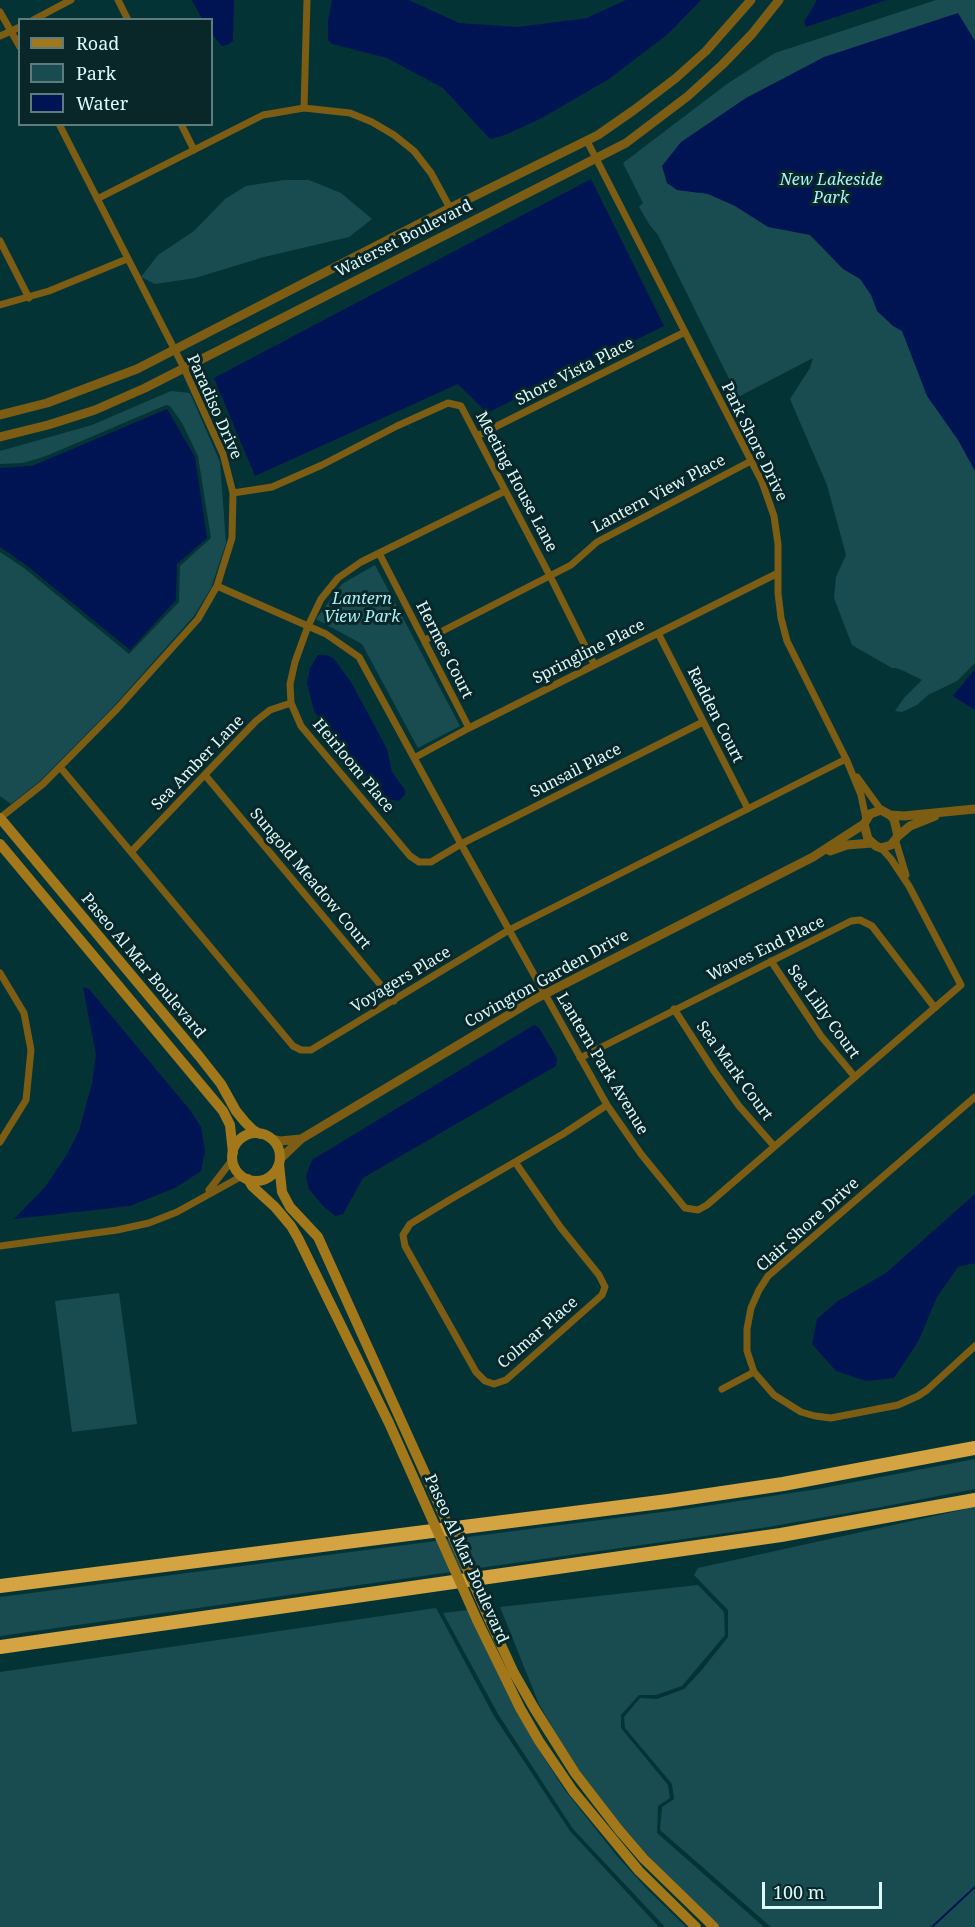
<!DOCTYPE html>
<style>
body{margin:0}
#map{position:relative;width:975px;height:1927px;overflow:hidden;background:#043336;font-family:"Noto Serif",serif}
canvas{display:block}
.legend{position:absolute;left:18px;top:18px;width:195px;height:108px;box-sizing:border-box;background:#092729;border:2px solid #5e7b7d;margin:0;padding:8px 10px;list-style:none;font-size:18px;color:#ddfafb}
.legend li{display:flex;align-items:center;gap:12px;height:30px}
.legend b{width:30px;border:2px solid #5e7b7d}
.scale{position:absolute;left:762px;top:1882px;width:120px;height:27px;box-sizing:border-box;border:3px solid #ddfafb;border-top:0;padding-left:8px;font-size:18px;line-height:21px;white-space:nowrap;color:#ddfafb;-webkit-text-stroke:4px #092729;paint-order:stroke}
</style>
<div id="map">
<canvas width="975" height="1927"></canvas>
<ul class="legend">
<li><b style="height:8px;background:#a2781b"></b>Road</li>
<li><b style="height:16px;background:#194c50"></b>Park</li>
<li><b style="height:16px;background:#001454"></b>Water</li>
</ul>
<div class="scale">100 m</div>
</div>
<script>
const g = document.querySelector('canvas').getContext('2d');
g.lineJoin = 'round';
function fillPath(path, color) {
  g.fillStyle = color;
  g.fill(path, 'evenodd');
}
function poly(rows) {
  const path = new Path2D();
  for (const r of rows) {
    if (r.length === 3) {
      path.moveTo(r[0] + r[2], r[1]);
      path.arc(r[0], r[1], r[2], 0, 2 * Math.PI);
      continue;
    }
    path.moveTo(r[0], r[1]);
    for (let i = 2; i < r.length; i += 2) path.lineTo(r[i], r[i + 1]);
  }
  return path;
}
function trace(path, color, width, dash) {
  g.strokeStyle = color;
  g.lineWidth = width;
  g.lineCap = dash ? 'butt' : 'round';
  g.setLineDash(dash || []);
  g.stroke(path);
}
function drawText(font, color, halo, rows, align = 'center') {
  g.font = font + ' "Noto Serif",serif';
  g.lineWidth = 6;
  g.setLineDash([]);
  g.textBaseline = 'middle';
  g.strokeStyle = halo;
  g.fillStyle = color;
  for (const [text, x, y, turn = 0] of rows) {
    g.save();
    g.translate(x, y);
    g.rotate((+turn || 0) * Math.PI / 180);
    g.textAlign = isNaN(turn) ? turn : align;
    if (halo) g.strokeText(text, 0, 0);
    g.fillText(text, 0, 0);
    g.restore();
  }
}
fillPath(poly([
 [936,0,975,0,975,663,957,681,928,695,917,705,902,712,895,711,904,698,922,680,904,671,896,668,892,668,852,645,834,598,836,577,846,555,827,485,790,399,810,368,813,358,738,397,658,235,649,224,639,207,643,203,623,163,727,84,775,53],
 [284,180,309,180,341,193,372,219,349,237,264,257,195,278,155,284,141,277,158,255,194,231,225,199,246,186],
 [171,391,190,393,220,462,226,543,211,588,194,616,114,706,40,781,11,804,0,796,0,552,24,568,129,654,179,602,180,566,211,538,198,456,182,423,170,406,166,405,46,456,23,463,0,464,0,451,92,425],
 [375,565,460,726,418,748,362,644,316,619,342,584],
 [119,1293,137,1424,72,1432,55,1301],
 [975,1459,975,1489,876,1508,768,1527,0,1636,0,1597,686,1509,818,1489],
 [975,1507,975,1927,771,1927,660,1830,662,1807,674,1799,672,1784,625,1728,624,1717,640,1698,657,1699,684,1689,701,1671,728,1637,728,1610,694,1575,698,1568],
 [698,1585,724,1612,725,1635,682,1686,656,1695,639,1695,621,1715,621,1728,668,1785,670,1798,658,1806,657,1833,764,1927,718,1927,652,1860,623,1827,579,1770,555,1732,539,1704,500,1607],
 [436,1608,494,1716,570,1831,659,1927,0,1927,0,1672],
 [468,1610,506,1691,532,1739,564,1789,617,1856,648,1890,686,1927,665,1927,573,1829,498,1714,443,1613]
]), '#194c50');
fillPath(poly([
 [192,0,234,0,233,41,228,45,222,46,212,34,212,20,202,19],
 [332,0,409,0,459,23,518,27,587,18,626,0,701,0,668,34,609,79,540,119,505,135,490,139,443,88,387,58,332,44,328,40,328,21],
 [817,0,887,0,806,27,804,22],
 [958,13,975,41,975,471,958,440,927,396,902,331,893,326,877,311,871,295,860,279,843,269,810,235,768,227,735,206,708,194,677,190,667,183,662,166,681,142,746,98,824,57],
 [591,179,664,326,487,413,458,384,255,476,214,378],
 [167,409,195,457,207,538,177,564,176,600,130,650,26,565,0,547,0,468,32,466],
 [318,655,327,655,334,659,351,682,387,749,392,772,405,790,405,794,399,801,389,799,382,793,351,760,314,711,307,683,310,668],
 [975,669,975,710,953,696],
 [83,987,89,989,190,1110,201,1127,205,1151,201,1171,177,1187,130,1206,14,1219,45,1187,66,1156,79,1131,92,1083,96,1055],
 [534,1025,539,1028,557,1058,556,1066,363,1178,343,1214,336,1216,324,1207,309,1189,306,1176,312,1160],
 [975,1194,975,1263,958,1267,937,1297,919,1340,894,1378,866,1381,836,1371,812,1344,817,1319,838,1301,886,1273]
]), '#001454');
trace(poly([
 [932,1927,975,1887]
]), '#001454', 2);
trace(poly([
 [118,0,128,20],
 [0,12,20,47],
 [33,20,71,0],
 [0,36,20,27],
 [304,108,307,0],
 [181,124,194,150],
 [587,141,762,482,774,516,778,544,778,593,781,618,787,641,847,761,861,795,866,819],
 [97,199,263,115,304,108,350,113,372,122,394,135,414,151,431,173,450,208],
 [0,241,29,298],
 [0,305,49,291,127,259],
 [477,436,685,332],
 [505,491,361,562,338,578,321,599,308,626,295,662,290,684,291,703,301,726,410,856,419,862,431,862,461,844,703,722],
 [233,493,272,487,322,465,397,426,448,403,461,406,550,576,594,664],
 [379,553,469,728],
 [217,586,326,634,359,657,461,844,607,1105,641,1154,685,1208,698,1210,707,1205,961,985,909,886,891,859,881,848],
 [658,633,748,809],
 [425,640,571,565,597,542,751,461],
 [414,758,469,728,778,573],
 [60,767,293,1046,301,1050,311,1050,509,930,846,759],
 [205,775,394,1001],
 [857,777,881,810],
 [0,818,43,784,117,709,198,619,217,586,232,538,233,493,223,454,184,368,59,124],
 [896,842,906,875],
 [131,852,256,721,270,710,291,703],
 [771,961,821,1036,855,1077],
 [0,973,24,1013,31,1050,26,1100,0,1142],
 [674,1009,714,1071,739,1106,774,1146],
 [580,1058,851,921,860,920,872,926,935,1008],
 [975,1097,768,1276,759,1290,751,1308,747,1329,747,1351,754,1372,774,1395,801,1412,815,1416,831,1418,898,1405,918,1396,927,1390,975,1346],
 [515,1162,561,1228,599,1275,605,1287,602,1295,506,1380,494,1384,485,1381,476,1372,405,1246,403,1235,410,1224,451,1199,515,1162,563,1134,607,1105],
 [209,1190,233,1159],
 [0,1246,117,1230,149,1223,177,1212,242,1176],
 [722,1389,754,1372]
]), '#7d5c13', 7);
trace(poly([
 [0,415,47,403,137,369,450,208,598,135,634,110,676,78,706,51,751,0],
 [0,437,48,425,95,410,145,388,626,143,688,96,722,65,752,34,779,0],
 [881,810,890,815,894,819,898,836,891,845,881,848,876,846,868,839,864,824,870,814,881,810],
 [890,815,904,816,975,809],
 [898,836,910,826,935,816],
 [830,851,847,845,872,843],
 [271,1139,280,1141,301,1139],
 [280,1159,301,1139,535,999,813,857,864,824]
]), '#7d5c13', 9);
trace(poly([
 [0,818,199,1056,221,1084,236,1111,245,1122,253,1130,260,1134],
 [0,844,223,1111,230,1125,233,1153],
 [256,1157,24],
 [279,1164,282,1192,290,1207,318,1237,432,1489],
 [248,1179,252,1186,275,1207,291,1226,298,1238,389,1423,419,1490],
 [489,1619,514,1673,534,1708,575,1773,619,1830,644,1859,714,1927],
 [477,1620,520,1708,539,1741,573,1791,639,1871,696,1927]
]), '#a2781b', 10);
trace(poly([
 [0,1586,668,1501,783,1484,975,1448],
 [0,1647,781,1535,975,1500]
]), '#d4a342', 14);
trace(poly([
 [432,1489,489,1619],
 [419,1490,477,1620]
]), '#a2781b', 10);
drawText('italic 16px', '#a9f3f8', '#092729', [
 ["New Lakeside",831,180],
 ["Park",831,198],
 ["Lantern",362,599],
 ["View Park",362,617]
]);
drawText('16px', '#ddfafb', '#092729', [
 ["Waterset Boulevard",404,239,-27],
 ["Shore Vista Place",575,372,-27],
 ["Paradiso Drive",214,407,66],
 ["Park Shore Drive",754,442,64],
 ["Meeting House Lane",516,482,62],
 ["Lantern View Place",659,494,-28],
 ["Hermes Court",444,650,63],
 ["Springline Place",589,652,-27],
 ["Radden Court",715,715,63],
 ["Sea Amber Lane",198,763,-46],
 ["Heirloom Place",353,766,50],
 ["Sunsail Place",576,771,-27],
 ["Sungold Meadow Court",310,879,50],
 ["Waves End Place",766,949,-26],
 ["Paseo Al Mar Boulevard",143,966,50],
 ["Covington Garden Drive",547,979,-29],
 ["Voyagers Place",401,980,-31],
 ["Sea Lilly Court",823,1012,54],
 ["Lantern Park Avenue",602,1064,59],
 ["Sea Mark Court",734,1071,54],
 ["Clair Shore Drive",808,1225,-42],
 ["Colmar Place",538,1333,-41],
 ["Paseo Al Mar Boulevard",466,1559,66]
]);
</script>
